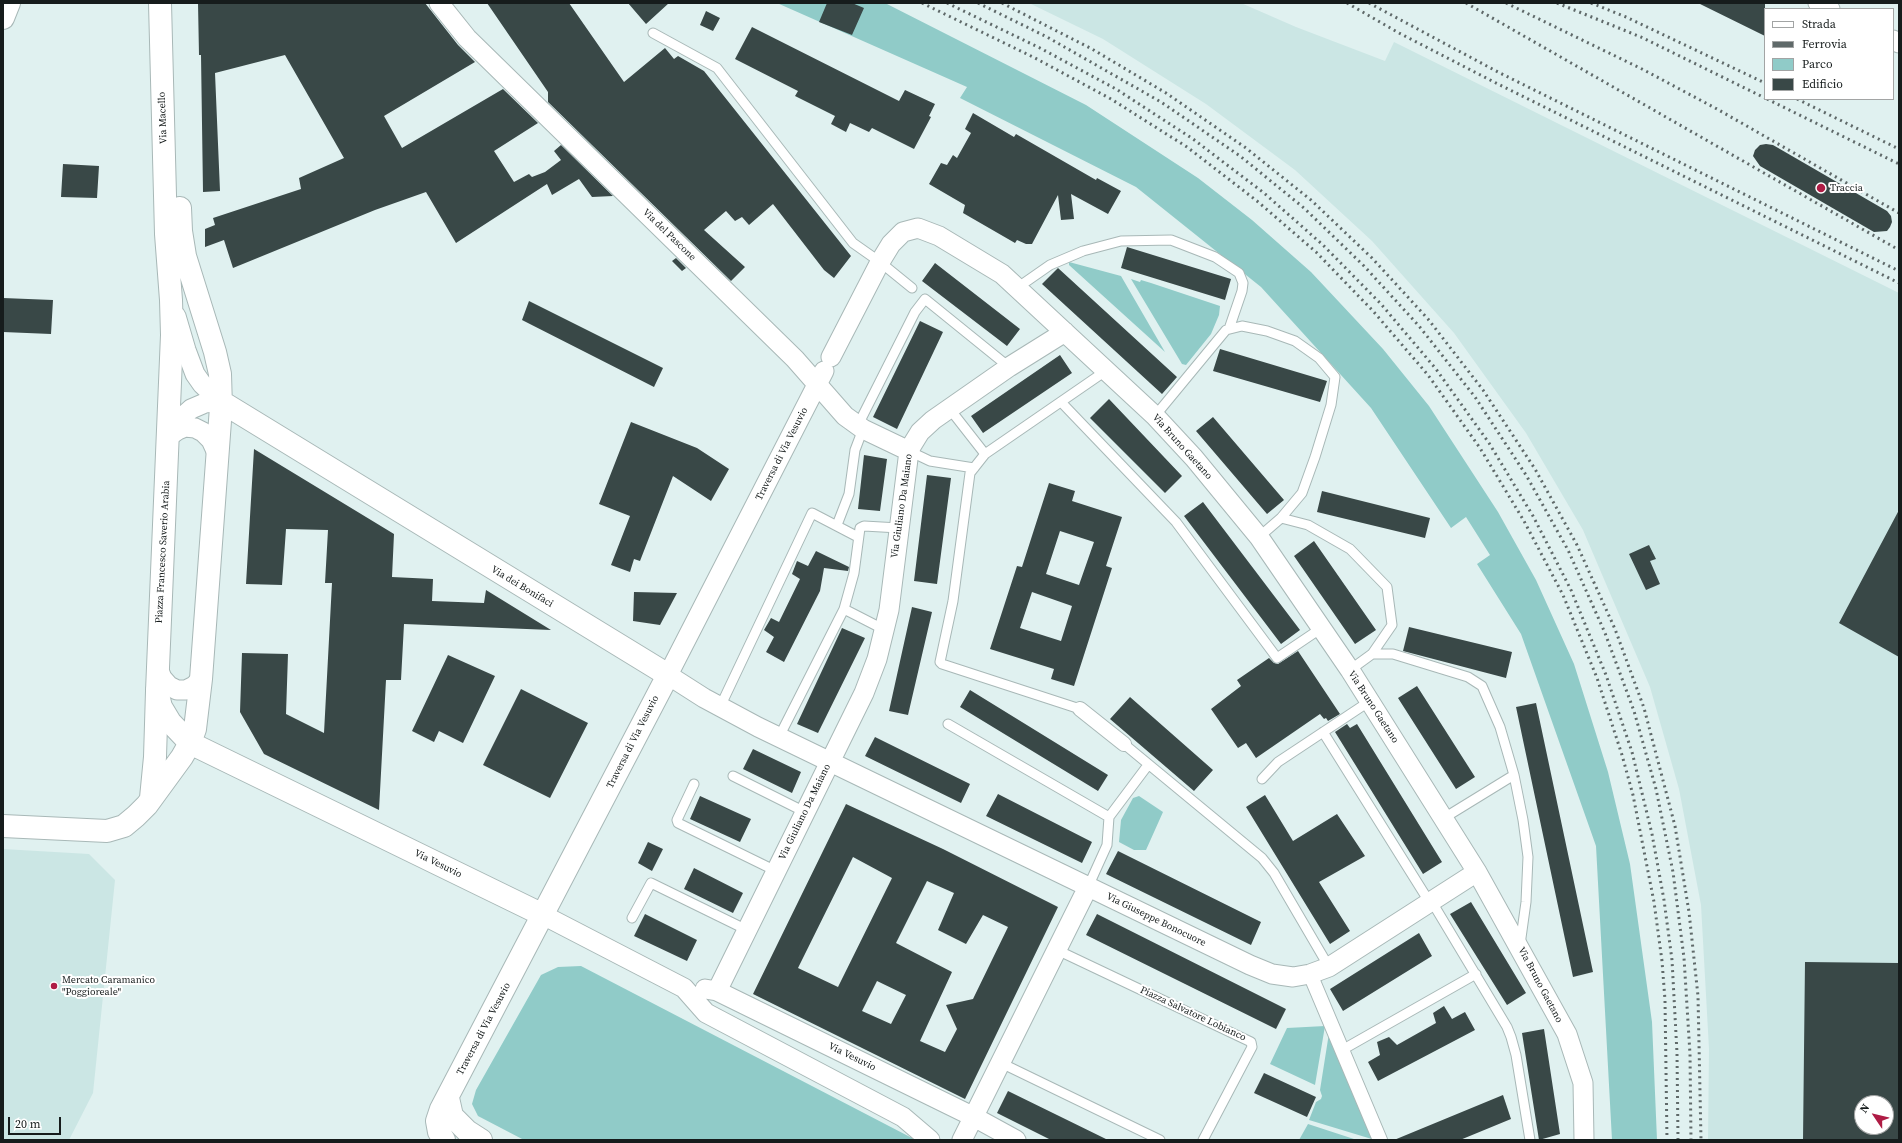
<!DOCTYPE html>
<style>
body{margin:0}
#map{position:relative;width:1902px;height:1143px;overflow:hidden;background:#e0f1f0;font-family:"Source Serif 4",serif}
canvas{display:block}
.frame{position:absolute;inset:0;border:4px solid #161c1c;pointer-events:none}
.legend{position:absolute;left:1764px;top:8px;width:130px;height:92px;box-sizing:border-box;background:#fff;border:1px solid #a2a4a4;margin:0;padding:5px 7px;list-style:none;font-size:12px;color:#161c1c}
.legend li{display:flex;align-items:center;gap:8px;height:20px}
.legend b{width:20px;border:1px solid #a2a4a4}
.north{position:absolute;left:1854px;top:1095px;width:40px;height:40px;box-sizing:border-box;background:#fff;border:1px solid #a2a4a4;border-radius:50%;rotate:305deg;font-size:11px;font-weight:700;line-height:16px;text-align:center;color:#161c1c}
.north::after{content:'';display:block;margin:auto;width:14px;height:18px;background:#af1c45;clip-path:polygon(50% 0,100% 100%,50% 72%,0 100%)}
.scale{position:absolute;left:8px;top:1117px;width:53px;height:18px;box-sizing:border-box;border:2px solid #161c1c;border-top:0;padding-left:5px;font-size:12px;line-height:14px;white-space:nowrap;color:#161c1c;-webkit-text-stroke:3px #fff;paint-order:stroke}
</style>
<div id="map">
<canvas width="1902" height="1143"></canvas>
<div class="frame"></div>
<ul class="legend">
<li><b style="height:5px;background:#fff"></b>Strada</li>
<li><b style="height:5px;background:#5f6969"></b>Ferrovia</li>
<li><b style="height:11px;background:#90cbc8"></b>Parco</li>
<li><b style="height:11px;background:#394847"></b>Edificio</li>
</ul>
<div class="north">N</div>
<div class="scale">20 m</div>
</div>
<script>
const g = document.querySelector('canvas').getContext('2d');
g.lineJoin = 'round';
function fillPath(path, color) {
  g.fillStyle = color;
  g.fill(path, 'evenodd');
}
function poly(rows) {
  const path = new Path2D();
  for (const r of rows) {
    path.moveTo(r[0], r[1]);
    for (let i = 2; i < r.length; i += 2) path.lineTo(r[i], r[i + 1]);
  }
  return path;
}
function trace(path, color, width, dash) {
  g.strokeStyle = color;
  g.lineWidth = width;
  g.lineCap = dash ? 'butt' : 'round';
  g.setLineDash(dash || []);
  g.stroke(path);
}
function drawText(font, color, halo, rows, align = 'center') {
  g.font = font + ' "Source Serif 4",serif';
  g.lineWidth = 4;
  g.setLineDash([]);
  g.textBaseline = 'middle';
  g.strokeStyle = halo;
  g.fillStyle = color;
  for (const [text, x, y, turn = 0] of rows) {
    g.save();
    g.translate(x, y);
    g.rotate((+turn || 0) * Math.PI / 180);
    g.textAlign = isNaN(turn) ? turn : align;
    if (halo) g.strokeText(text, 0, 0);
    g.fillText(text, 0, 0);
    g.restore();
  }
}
fillPath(poly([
 [1029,3,1241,3,1296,27,1385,61,1394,42,1899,293,1899,1140,1708,1140,1709,1049,1701,905,1679,789,1650,687,1583,530,1526,433,1454,333,1372,241,1295,170,1206,104,1103,39],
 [1862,1103,1886,1103,1886,1127,1862,1127],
 [3,849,89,854,115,880,93,1093,69,1140,3,1140]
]), '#cbe6e4');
fillPath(poly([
 [777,3,885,3,1086,105,1198,178,1252,220,1311,272,1383,349,1429,406,1498,512,1536,580,1574,664,1608,772,1630,864,1652,1022,1657,1140,1612,1140,1596,846,1521,634,1477,564,1490,555,1466,517,1451,528,1371,408,1261,287,1136,187,960,98,967,87],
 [1069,262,1121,276,1165,352,1069,265],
 [1131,279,1140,282,1141,280,1151,283,1220,306,1219,315,1211,334,1186,365,1182,364],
 [1139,796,1163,812,1146,850,1134,850,1119,842,1121,820,1133,798],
 [581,966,912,1138,914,1140,524,1140,478,1116,472,1104,476,1090,541,975,558,967],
 [1325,1026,1315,1085,1270,1064,1287,1028],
 [1329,1033,1375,1140,1309,1120,1316,1102,1321,1099,1322,1096,1320,1090],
 [1308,1124,1357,1140,1299,1140]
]), '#90cbc8');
fillPath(poly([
 [198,3,425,3,458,45,475,62,384,116,402,148,503,89,538,123,494,151,514,182,529,174,532,177,545,172,561,160,554,151,561,145,613,196,592,197,579,179,552,195,547,184,456,243,426,192,375,210,233,268,224,240,205,247,205,229,215,225,213,218,301,189,299,178,344,158,285,55,215,73,220,191,203,192,201,55,199,55],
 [487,3,569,3,624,82,665,48,674,59,678,56,704,71,851,256,834,278,824,270,773,204,749,225,742,217,735,221,726,211,704,230,745,267,731,281,548,102,548,92],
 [628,3,669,3,646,24],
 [827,3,852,3,864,8,852,35,819,22],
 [1698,3,1765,3,1765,36],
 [706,11,720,18,713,31,700,25],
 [752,27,899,101,905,90,935,104,929,116,931,117,914,149,872,128,869,132,850,123,846,132,831,124,835,116,795,96,798,91,735,59],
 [973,113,1014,137,1016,134,1096,180,1097,178,1121,191,1108,214,1071,194,1074,219,1061,220,1058,195,1032,244,1026,244,1017,240,1015,243,963,213,965,205,929,184,941,163,947,165,953,155,957,158,971,133,965,129],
 [1766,144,1773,145,1887,211,1891,216,1892,222,1890,227,1887,231,1874,232,1760,166,1753,156,1755,150,1760,145],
 [63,164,99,166,97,198,61,197],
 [1127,247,1231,279,1225,300,1121,268],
 [676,258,686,268,682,271,672,261],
 [935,263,1020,329,1007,346,922,281],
 [1058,268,1177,377,1162,394,1042,284],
 [3,298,53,300,51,334,3,332],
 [529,301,663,368,654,387,522,320],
 [920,321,943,332,897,429,873,417],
 [1220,349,1327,381,1320,402,1213,371],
 [1060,355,1072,373,983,433,971,416],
 [1109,399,1182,476,1165,493,1090,418],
 [1213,417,1284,500,1267,514,1196,431],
 [631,422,697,448,729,469,711,501,673,476,640,561,634,559,630,572,611,565,630,516,599,504],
 [254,449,394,534,392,577,433,579,432,601,484,603,486,590,551,630,404,624,401,680,386,680,379,810,264,754,240,712,242,653,288,654,286,714,324,733,332,583,325,583,328,530,286,529,282,585,246,584],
 [864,455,887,459,880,511,858,509],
 [927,475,951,478,937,584,914,581],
 [1049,483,1075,491,1072,501,1122,517,1106,566,1112,568,1074,686,1051,679,1054,669,990,649,1017,566,1022,567],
 [1060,531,1094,542,1079,585,1046,574],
 [1032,592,1072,606,1061,641,1020,628],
 [1322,491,1430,518,1425,538,1317,512],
 [1203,502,1300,630,1281,644,1184,516],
 [1899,510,1899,657,1839,623],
 [1314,541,1376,630,1355,644,1294,556],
 [1649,545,1656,559,1650,561,1660,584,1646,590,1629,554],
 [816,551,849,567,848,571,824,568,820,591,784,662,766,652,774,637,764,630,771,618,779,622,800,579,792,574,797,561,808,566],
 [634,592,677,593,660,625,633,621],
 [912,607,932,612,908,715,889,711],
 [1409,627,1512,652,1506,678,1403,651],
 [842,628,865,638,818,733,797,724],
 [1298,651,1340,714,1328,721,1326,718,1324,719,1320,714,1256,758,1246,743,1238,748,1211,709,1241,686,1237,680,1269,658,1274,663,1278,664],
 [448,655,495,676,463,743,439,731,434,742,412,731],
 [1417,686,1475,777,1456,789,1398,698],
 [521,689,588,723,550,798,483,765],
 [970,690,1108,775,1098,791,960,707],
 [1130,697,1213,770,1194,791,1110,719],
 [1536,703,1593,972,1573,977,1516,707],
 [1347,724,1350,728,1357,724,1442,862,1423,874,1335,732],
 [875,737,970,784,961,803,865,756],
 [753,749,801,772,792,793,743,769],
 [998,794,1092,842,1082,863,986,816],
 [1265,795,1293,841,1337,814,1365,856,1319,882,1350,931,1330,944,1246,807],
 [700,796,751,819,740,842,690,819],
 [846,804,943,849,1058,907,965,1099,753,994],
 [853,857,892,878,838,987,798,968],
 [927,881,954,893,938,930,966,944,983,915,1008,927,973,999,946,1005,957,1029,945,1052,920,1041,952,972,896,943],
 [877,981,906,995,891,1024,862,1011],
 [648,842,663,849,652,871,638,863],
 [1118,851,1261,922,1251,945,1106,874],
 [694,868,743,893,733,913,684,889],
 [1471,902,1526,993,1507,1005,1450,914],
 [645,914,697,940,687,961,634,936],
 [1097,914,1286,1009,1276,1029,1086,935],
 [1419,933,1432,956,1343,1011,1330,989],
 [1805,962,1899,963,1899,1140,1803,1140],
 [1862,1103,1886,1103,1886,1127,1862,1127],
 [1444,1006,1452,1019,1465,1012,1475,1030,1378,1081,1368,1062,1380,1055,1377,1042,1389,1037,1397,1045,1436,1023,1433,1013],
 [1544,1029,1560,1134,1539,1140,1522,1033],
 [1264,1073,1316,1097,1307,1117,1254,1093],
 [1008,1091,1108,1140,1051,1140,997,1113],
 [1503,1095,1511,1119,1460,1140,1394,1140]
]), '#394847');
const service = poly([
 [653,33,717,68,853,243,880,262,912,288],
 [1017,288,1050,265,1083,251,1121,241,1171,240,1215,257,1239,273,1243,283,1242,291,1229,329],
 [1061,402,1176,522,1277,658,1320,629],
 [949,408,985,454],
 [1155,416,1226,330,1242,326,1267,331,1295,341,1319,358,1335,377,1331,405,1315,457,1302,493,1281,518],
 [858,425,915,312,925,299,1009,367],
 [909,451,930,461,974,468],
 [837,525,849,494,855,450,863,429],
 [1259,537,1281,518,1308,525,1350,549,1387,587,1392,625,1372,654],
 [844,609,885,630],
 [1350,670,1372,654,1393,654,1468,677,1482,686,1500,727,1514,775,1523,820,1528,857,1526,902,1520,945],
 [720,707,812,513,858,537],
 [1080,709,942,664,940,662,953,601,970,473,985,454,1107,370],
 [948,724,1109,817],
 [1323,732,1430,903],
 [779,737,844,609,854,573,860,528,864,526,899,528],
 [1124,744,1262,858,1274,873,1329,967],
 [733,776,805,812],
 [1262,779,1278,762,1370,701],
 [694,784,677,820,678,823,776,871],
 [1444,818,1514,775],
 [1088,887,1107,845,1109,817,1148,765],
 [1432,902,1507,1027,1511,1037,1516,1055,1530,1140],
 [632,918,651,883,747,930],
 [1057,950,1251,1042,1252,1047,1203,1140],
 [1342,1050,1476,974],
 [1001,1063,1160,1140]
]);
const pedestrian = poly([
 [1080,709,1124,744],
 [1310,974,1380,1140]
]);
const minor = poly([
 [439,3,467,38,795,359,845,416,863,429,909,451],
 [1818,3,1830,9],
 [1893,40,1899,43],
 [176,316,186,350,195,374,202,384,220,401],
 [831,357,880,262,891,244,903,232,918,228,939,236,1002,274,1155,416,1194,458,1259,537,1350,670,1477,872,1567,1034,1583,1083,1584,1140],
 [824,371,668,675,704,698,758,727,1250,965,1272,974,1293,977,1310,974,1329,967,1477,872],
 [168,437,181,418,191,409,205,403,220,401],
 [168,437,178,430,185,427,195,428,203,432,211,440,217,453],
 [158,668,162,678,169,686,177,690,186,690,194,686,201,679],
 [543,915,684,988,706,1013,903,1117,930,1140],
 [705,989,717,991,974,1117,1016,1140],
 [717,991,864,693,877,659,889,610,909,451,912,445,920,432,933,420,1009,367,1065,332],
 [962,1140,1088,887]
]);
const secondary = poly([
 [151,798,155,757,157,691],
 [3,826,107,831,124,826,136,816,147,805,182,757,190,743]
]);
const primary = poly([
 [160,3,166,234,171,300,172,335,157,691,161,707,170,722,190,743,543,915],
 [180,208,181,231,185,256,215,352,220,374,221,407,201,679,195,729,190,743],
 [220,401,668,675,441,1109,437,1121,439,1132,444,1140],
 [448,1098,452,1116,467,1131,481,1140]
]);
const trunk = poly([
 [3,18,9,3]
]);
trace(service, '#a8b8b7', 11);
trace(pedestrian, '#a8b8b7', 16);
trace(minor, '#a8b8b7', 21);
trace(secondary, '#a8b8b7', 24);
trace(primary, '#a8b8b7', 24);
trace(trunk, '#a8b8b7', 24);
trace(service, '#fff', 9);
trace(pedestrian, '#fff', 14);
trace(minor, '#fff', 19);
trace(secondary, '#fff', 22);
trace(primary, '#fff', 22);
trace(trunk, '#fff', 22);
trace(poly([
 [922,3,1035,58,1111,99,1187,147,1257,201,1316,252,1373,311,1428,375,1480,448,1524,521,1563,595,1597,678,1622,755,1633,795,1654,902,1662,961,1665,1000,1667,1140],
 [947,3,1040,48,1116,89,1193,139,1264,193,1323,245,1381,304,1436,369,1489,443,1533,516,1571,590,1606,675,1632,752,1652,834,1664,900,1672,960,1677,1053,1678,1140],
 [978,3,1047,37,1161,102,1240,156,1304,208,1364,266,1419,326,1475,397,1526,475,1568,550,1605,633,1634,711,1656,789,1673,872,1684,958,1690,1054,1691,1140],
 [1002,3,1092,49,1166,93,1246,148,1311,200,1372,258,1428,319,1483,390,1535,469,1577,545,1615,629,1644,708,1675,826,1689,912,1698,996,1701,1140],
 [1347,3,1399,33,1494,82,1899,283],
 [1369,3,1498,72,1899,271],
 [1466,3,1899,250],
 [1506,3,1642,69,1717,109,1899,213],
 [1557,3,1641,37,1765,98],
 [1591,3,1626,17,1765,83],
 [1767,99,1899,164],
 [1797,99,1899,149]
]), '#5f6969', 3, [2, 4]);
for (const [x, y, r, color] of [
 [1821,188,5,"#af1c45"],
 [54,986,4,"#af1c45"]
]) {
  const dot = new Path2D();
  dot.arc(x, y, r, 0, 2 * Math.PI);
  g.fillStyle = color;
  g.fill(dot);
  trace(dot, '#fff', 1.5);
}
drawText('10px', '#161c1c', '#fff', [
 ["Via Macello",163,118,-92],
 ["Via del Pascone",669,235,44],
 ["Via Bruno Gaetano",1182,447,48],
 ["Traversa di Via Vesuvio",782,454,-63],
 ["Via Giuliano Da Maiano",902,506,-82],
 ["Piazza Francesco Saverio Arabia",163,552,-87],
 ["Via dei Bonifaci",522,587,31],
 ["Via Bruno Gaetano",1373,707,57],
 ["Traversa di Via Vesuvio",633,742,-63],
 ["Via Giuliano Da Maiano",805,812,-64],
 ["Via Vesuvio",438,864,26],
 ["Via Giuseppe Bonocuore",1156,920,26],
 ["Via Bruno Gaetano",1540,985,62],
 ["Piazza Salvatore Lobianco",1193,1014,25],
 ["Traversa di Via Vesuvio",484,1029,-62],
 ["Via Vesuvio",852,1057,26]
]);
drawText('10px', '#161c1c', '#fff', [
 ["Traccia",1830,188],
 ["Mercato Caramanico",62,980],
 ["\"Poggioreale\"",62,992]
], 'left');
</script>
